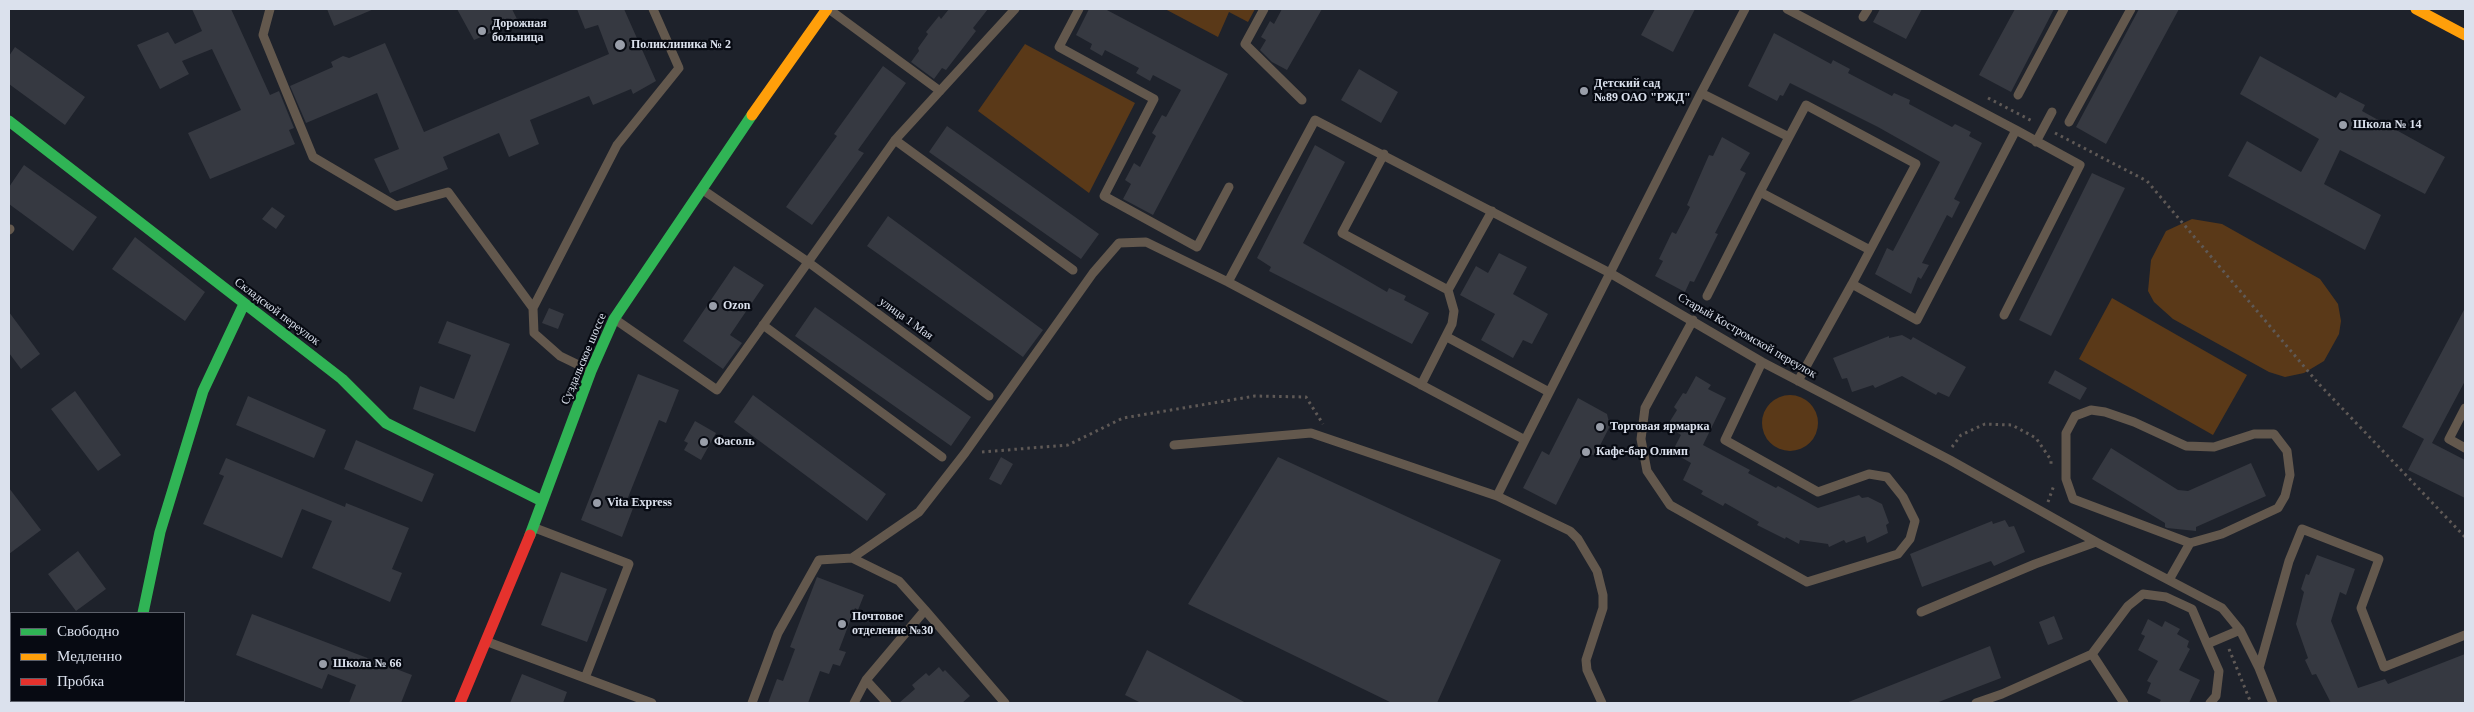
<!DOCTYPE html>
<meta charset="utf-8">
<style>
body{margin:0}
#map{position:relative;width:2474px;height:712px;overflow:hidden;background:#1e222b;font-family:"Times New Roman",serif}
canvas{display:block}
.frame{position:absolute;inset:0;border:10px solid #dbe1ed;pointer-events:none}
.legend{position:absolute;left:10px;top:612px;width:175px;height:90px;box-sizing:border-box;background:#070a12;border:1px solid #5c606a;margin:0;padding:6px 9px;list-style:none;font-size:15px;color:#dbe1ed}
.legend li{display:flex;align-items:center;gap:10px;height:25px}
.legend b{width:25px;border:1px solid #5c606a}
</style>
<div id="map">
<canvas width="2474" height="712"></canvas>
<div class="frame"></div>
<ul class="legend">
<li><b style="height:6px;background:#30b455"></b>Свободно</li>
<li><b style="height:6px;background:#ff9f0a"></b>Медленно</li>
<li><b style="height:6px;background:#e5322d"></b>Пробка</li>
</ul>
</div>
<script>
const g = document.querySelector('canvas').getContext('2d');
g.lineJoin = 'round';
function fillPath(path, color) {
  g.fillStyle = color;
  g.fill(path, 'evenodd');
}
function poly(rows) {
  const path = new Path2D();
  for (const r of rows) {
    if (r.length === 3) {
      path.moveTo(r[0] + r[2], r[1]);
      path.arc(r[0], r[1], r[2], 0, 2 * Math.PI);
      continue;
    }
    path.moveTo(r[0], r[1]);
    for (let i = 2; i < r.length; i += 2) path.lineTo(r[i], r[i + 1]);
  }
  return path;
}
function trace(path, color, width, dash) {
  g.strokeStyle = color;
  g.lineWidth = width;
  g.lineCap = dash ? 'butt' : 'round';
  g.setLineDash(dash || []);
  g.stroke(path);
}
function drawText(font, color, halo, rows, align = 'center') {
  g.font = font + ' "Times New Roman",serif';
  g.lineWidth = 4.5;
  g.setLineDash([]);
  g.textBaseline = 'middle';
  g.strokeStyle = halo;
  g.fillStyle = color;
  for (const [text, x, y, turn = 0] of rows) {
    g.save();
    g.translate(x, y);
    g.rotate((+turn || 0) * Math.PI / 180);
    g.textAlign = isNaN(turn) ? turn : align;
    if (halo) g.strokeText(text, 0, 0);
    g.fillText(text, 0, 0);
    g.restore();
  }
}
fillPath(poly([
 [1165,9,1255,9,1248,22,1229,12,1218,37],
 [1025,44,1135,103,1089,193,978,111],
 [2192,219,2222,224,2320,279,2338,304,2341,321,2339,334,2324,361,2304,373,2285,377,2269,372,2173,319,2154,302,2148,291,2151,260,2166,231],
 [2112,298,2247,375,2213,435,2079,359],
 [1790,423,28]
]), '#5a3918');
fillPath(poly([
 [192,9,231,9,270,95,279,91,294,128,289,130,295,144,210,179,188,133,241,110,212,49,182,61,189,74,160,89,137,45,168,32,175,44,202,31],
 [327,9,374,9,334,26],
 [457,9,512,9,518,21,474,40],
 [577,9,624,9,656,81,633,94,631,89,593,105,589,96,530,120,539,144,509,157,499,133,443,157,448,169,390,193,374,159,399,149,377,93,306,123,290,86,333,67,331,62,343,56,349,58,385,43,424,132,609,54,598,25,585,29],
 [949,9,988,9,973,28,976,31,946,70,942,68,934,79,911,62,919,51,918,48,928,34,926,32,939,16,941,19],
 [1089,9,1105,9,1228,74,1153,215,1123,199,1131,184,1125,180,1134,163,1140,167,1156,136,1152,133,1162,115,1166,117,1181,90,1153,75,1150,81,1136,73,1139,68,1105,50,1102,56,1090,49,1092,44,1076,35],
 [1282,9,1322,9,1287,70,1272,62,1260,50,1266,40,1261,37,1270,21,1274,24],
 [1655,9,1695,9,1673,52,1641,35],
 [1880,9,1922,9,1906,39,1873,22],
 [2015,9,2054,9,2011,92,1979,75],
 [2139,9,2179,9,2106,144,2076,127],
 [1774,33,1831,64,1833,60,1850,69,1848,73,1892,96,1894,93,1910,100,1909,104,1952,127,1955,124,1971,132,1969,136,1982,143,1954,199,1960,202,1952,218,1947,215,1922,263,1929,265,1921,279,1918,277,1911,294,1875,274,1887,248,1893,251,1940,162,1878,127,1790,83,1783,96,1780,95,1777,101,1748,86],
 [15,47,85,97,65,125,9,84,9,56],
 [2260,56,2336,98,2340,92,2365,105,2362,111,2445,157,2425,194,2340,150,2324,184,2381,215,2365,250,2228,176,2247,141,2301,172,2319,139,2240,94],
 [883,66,906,83,858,150,864,153,812,225,786,207,837,136,834,134],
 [1359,69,1398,92,1381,123,1341,100],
 [947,126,1099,234,1081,259,929,152],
 [1722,137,1750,153,1740,170,1746,173,1715,233,1718,234,1694,282,1690,281,1685,292,1655,276,1663,261,1659,259,1672,232,1676,234,1690,207,1687,205,1709,155,1713,156],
 [1315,145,1345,162,1303,243,1387,292,1389,288,1406,296,1404,300,1429,313,1412,344,1269,271,1271,267,1257,258],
 [24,165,97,217,73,251,9,204,9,187],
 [2092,173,2125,188,2051,336,2019,320],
 [272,207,285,216,276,229,262,219],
 [888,216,1043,330,1023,357,867,246],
 [135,237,205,292,185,321,112,269],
 [1499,253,1527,267,1513,294,1548,314,1532,344,1523,340,1513,358,1481,340,1495,314,1460,295,1476,266,1488,273],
 [734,266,764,285,730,335,742,343,723,369,683,341],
 [815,307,971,417,951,446,795,336],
 [549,308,564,314,558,329,542,323],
 [2465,308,2465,381,2432,443,2465,460,2465,498,2408,470,2424,439,2402,427],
 [9,312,40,354,21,369,9,353],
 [447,321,510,344,475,432,413,409,420,386,454,399,471,355,438,343],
 [1902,335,1911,340,1913,337,1966,367,1949,397,1938,392,1936,395,1902,376,1875,388,1873,385,1852,392,1847,378,1842,379,1833,358,1889,336,1889,338],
 [2055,370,2087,388,2080,400,2048,383],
 [638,374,679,390,666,423,659,420,627,500,635,503,622,537,581,520],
 [1696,376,1711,385,1708,389,1726,398,1703,445,1750,470,1748,473,1776,488,1778,486,1818,508,1859,495,1862,498,1868,497,1882,504,1889,523,1886,525,1888,533,1867,543,1865,536,1846,543,1844,540,1829,547,1828,544,1800,540,1799,544,1786,537,1785,539,1757,525,1759,522,1725,503,1723,506,1701,494,1703,491,1683,480,1691,463,1672,452,1681,435,1667,426,1677,410,1674,407,1683,393,1686,394],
 [75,391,121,455,98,471,51,409],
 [753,395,886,494,867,521,734,422],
 [248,396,326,430,314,458,236,425],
 [1578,398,1607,414,1610,426,1595,455,1582,454,1556,505,1523,488,1542,451,1549,455],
 [695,421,716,433,701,460,684,450,688,443,684,441],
 [356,440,434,474,422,502,344,469],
 [2111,448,2178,490,2188,491,2251,463,2266,496,2196,527,2196,531,2167,528,2165,527,2165,523,2092,479],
 [1001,457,1013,464,1001,485,989,479],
 [1278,457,1501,560,1437,703,1392,703,1188,604],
 [226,458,345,507,346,503,409,528,392,569,402,573,390,602,312,568,332,521,302,509,282,558,203,524,224,476,219,474],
 [9,488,41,530,9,554],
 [2005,520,2009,527,2014,526,2025,552,1994,566,1991,561,1922,587,1910,554,1992,521,1993,524],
 [78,551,106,589,76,611,48,574],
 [2317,555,2355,569,2346,595,2340,592,2331,621,2358,688,2385,679,2388,684,2465,654,2465,703,2331,703,2316,674,2312,675,2305,660,2308,658,2296,624,2304,592,2301,589,2306,574,2309,575],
 [561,572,607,589,587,642,541,625],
 [817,577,864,595,858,610,855,608,839,650,846,652,840,666,833,664,829,674,820,671,808,703,768,703,777,679,783,681,795,649,790,647],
 [252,614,412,675,401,703,349,703,356,685,328,674,322,689,236,655],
 [2054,616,2063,639,2048,645,2039,622],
 [2148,619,2162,627,2165,621,2180,629,2177,634,2189,641,2187,647,2190,649,2179,670,2200,680,2189,703,2159,703,2161,700,2147,693,2151,683,2147,681,2158,661,2138,650,2145,636,2141,634],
 [1990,646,2001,678,1936,703,1846,703],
 [1147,650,1246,703,1141,703,1125,695],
 [939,667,943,672,945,670,970,696,962,703,899,703,915,689,912,685,926,673,929,676],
 [522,674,567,692,563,703,510,703]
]), '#363941');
trace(poly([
 [1988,98,2034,122],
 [2055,133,2147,181,2318,383,2465,537],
 [1952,447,1961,435,1985,424,2012,425,2036,438,2051,460,2051,466],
 [982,452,1068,445,1123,418,1255,396,1306,397,1323,424],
 [2048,502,2054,485],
 [2229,649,2251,703]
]), '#5f5956', 3, [2.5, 4]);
trace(poly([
 [270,9,263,35,313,157,396,206,448,192,533,308],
 [1079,9,1059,47,1154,99,1104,196,1197,247,1229,187],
 [1264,9,1245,44,1302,100],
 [1745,9,1701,93,1610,273,1525,440,1228,282,1315,120,1610,273,1762,362,1950,460,2096,542],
 [830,10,940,91],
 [1863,17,1868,9],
 [1701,93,1789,137,1806,105,1916,164,1852,284,1917,320,2016,130,1787,9],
 [2018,95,2064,9],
 [2069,122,2131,9],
 [1789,137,1760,192,1870,250],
 [895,140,1073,270],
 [2036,142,2052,112],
 [1384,154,1342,233,1448,290,1492,211],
 [703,190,808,262,989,396],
 [9,230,10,229],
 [1707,296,1760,192],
 [2004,315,2080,165,2016,130],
 [616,320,717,390,895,140,1015,9],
 [1693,320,1645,408,1641,439,1647,471,1670,505,1807,582,1898,554,1910,539,1915,521,1903,497,1887,477,1869,474,1818,492,1725,440,1762,362],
 [763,325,942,457],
 [1447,337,1549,392],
 [589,370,560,356,534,333,533,308,617,145,679,68,653,9],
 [1798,381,1852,284],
 [1421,385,1452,324,1454,311,1448,290],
 [2465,408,2449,439,2465,448],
 [1174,445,1311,433,1497,496,1525,440],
 [1497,496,1570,531,1578,539,1597,571,1603,595,1603,608,1586,660,1587,670,1602,703],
 [535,528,629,564,585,678],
 [852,558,919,512,965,453,1093,273,1119,243,1146,242,1228,282],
 [2169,580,2190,543,2222,534,2278,508,2285,496,2290,475,2287,451,2274,434,2254,434,2214,447,2186,446,2134,422,2105,412,2091,410,2075,416,2066,433,2066,479,2073,499,2190,543],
 [925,610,1005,703],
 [1921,612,2035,564,2096,542,2222,608,2240,630,2259,668],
 [488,642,652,703],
 [2207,644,2219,671,2216,696,2210,703],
 [2092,654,2124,703],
 [866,680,887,703],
 [752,703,778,633,819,560,852,558,899,581,925,610,866,680,854,703],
 [1976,703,2002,694,2092,654,2128,606,2143,594,2166,597,2192,609,2207,644,2240,630],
 [2273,703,2259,668,2289,561,2302,529,2379,559,2361,608,2384,667,2465,635]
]), '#63584d', 9);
trace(poly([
 [9,121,342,379,386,423,542,501],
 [530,535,591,371,614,319,752,115],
 [143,613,160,532,203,391,244,304]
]), '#30b455', 11);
trace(poly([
 [2416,9,2465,35],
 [752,115,827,9]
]), '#ff9f0a', 11);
trace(poly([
 [460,703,530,535]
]), '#e5322d', 11);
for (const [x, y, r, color] of [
 [482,31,5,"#999ea9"],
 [620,45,6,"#999ea9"],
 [1584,91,5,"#999ea9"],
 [2343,125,5,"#999ea9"],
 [713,306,5,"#999ea9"],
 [1600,427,5,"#999ea9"],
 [704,442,5,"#999ea9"],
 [1586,452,5,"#999ea9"],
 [597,503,5,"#999ea9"],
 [842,624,5,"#999ea9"],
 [323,664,5,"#999ea9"]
]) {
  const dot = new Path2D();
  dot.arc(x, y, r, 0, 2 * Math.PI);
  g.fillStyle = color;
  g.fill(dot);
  trace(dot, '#070a12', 2);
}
drawText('bold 12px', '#dbe1ed', '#070a12', [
 ["Дорожная",492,24],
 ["больница",492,38],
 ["Поликлиника № 2",631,45],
 ["Детский сад",1594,84],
 ["№89 ОАО \"РЖД\"",1594,98],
 ["Школа № 14",2353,125],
 ["Ozon",723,306],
 ["Торговая ярмарка",1610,427],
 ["Фасоль",714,442],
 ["Кафе-бар Олимп",1596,452],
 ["Vita Express",607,503],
 ["Почтовое",852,617],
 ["отделение №30",852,631],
 ["Школа № 66",333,664]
], 'left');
drawText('12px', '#dbe1ed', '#070a12', [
 ["Складской переулок",277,312,37],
 ["улица 1 Мая",906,319,36],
 ["Старый Костромской переулок",1747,336,30],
 ["Суздальское шоссе",584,359,-67]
]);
</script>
